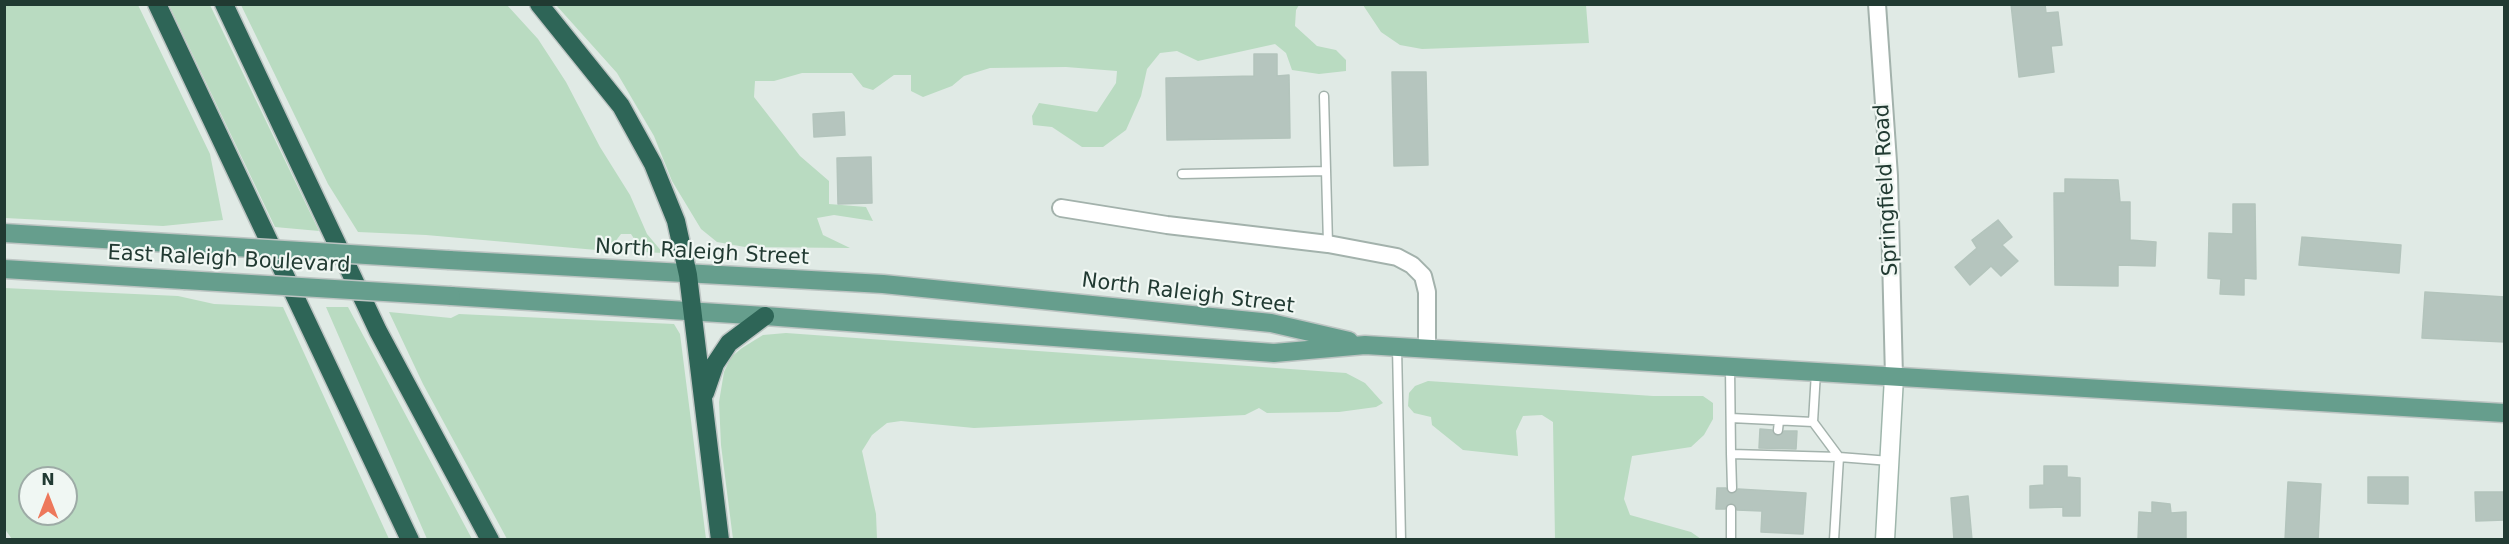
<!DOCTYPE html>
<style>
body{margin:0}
#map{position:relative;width:2509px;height:544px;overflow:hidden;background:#e0eae5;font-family:"DejaVu Sans",sans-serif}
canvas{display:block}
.frame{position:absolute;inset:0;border:6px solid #213a32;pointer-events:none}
.north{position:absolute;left:18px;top:466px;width:60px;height:60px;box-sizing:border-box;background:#f0f7f3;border:2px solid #9daba6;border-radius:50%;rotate:0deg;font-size:16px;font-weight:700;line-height:24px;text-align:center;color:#213a32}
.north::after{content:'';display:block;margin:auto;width:21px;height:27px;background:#ed785b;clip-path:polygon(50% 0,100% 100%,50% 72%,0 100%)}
</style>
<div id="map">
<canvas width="2509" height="544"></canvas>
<div class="frame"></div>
<div class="north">N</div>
</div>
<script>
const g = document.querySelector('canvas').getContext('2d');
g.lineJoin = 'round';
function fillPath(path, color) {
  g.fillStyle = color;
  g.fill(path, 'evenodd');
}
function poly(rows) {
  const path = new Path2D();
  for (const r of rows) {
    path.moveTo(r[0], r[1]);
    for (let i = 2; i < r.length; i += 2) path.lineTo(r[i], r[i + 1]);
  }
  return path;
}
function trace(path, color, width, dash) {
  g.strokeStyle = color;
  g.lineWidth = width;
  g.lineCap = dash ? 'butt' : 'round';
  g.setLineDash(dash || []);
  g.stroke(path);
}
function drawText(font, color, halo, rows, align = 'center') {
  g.font = font + ' "DejaVu Sans",sans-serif';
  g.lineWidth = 4.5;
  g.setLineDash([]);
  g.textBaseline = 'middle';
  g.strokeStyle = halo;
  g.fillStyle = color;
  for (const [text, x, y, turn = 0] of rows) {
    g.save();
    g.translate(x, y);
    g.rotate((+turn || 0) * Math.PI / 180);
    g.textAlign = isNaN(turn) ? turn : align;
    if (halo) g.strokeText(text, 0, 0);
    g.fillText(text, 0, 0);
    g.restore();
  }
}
fillPath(poly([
 [4,5,138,5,210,154,223,220,163,226,5,218],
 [169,5,210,5,319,231,275,227],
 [241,5,507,5,538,39,566,82,600,147,630,195,647,234,663,253,643,252,631,234,621,234,608,251,426,235,358,232,328,184],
 [556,5,1299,5,1296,10,1295,26,1317,46,1336,50,1346,60,1346,71,1319,74,1292,70,1286,53,1275,44,1198,61,1177,51,1160,53,1147,69,1141,96,1126,130,1103,147,1082,147,1052,127,1033,125,1032,116,1039,103,1097,112,1116,83,1117,71,1066,67,990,68,964,76,952,86,923,97,911,91,911,75,894,75,873,90,863,87,852,73,802,73,774,81,755,81,754,97,800,156,829,181,829,204,866,207,873,221,834,215,817,218,823,235,850,248,745,247,717,242,701,229,672,181,654,136,617,73],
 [1363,5,1586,5,1589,43,1422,49,1400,45,1381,32],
 [4,288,178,296,214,304,283,307,389,539,12,539,4,528],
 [30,478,66,478,66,514,30,514],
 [326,307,348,307,472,539,427,539],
 [389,312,451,318,459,314,674,324,680,334,706,539,507,539,423,384],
 [786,333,1346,373,1365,383,1383,403,1376,407,1339,412,1267,413,1259,408,1245,415,974,428,901,421,887,423,872,435,862,451,876,514,877,539,733,539,721,445,719,402,724,372,731,357,742,348,763,335],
 [1428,381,1653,396,1703,396,1713,403,1713,419,1704,435,1691,447,1632,456,1624,499,1630,515,1691,532,1701,539,1555,539,1553,422,1542,415,1523,416,1516,431,1518,456,1463,450,1432,425,1431,417,1414,413,1408,406,1409,393,1415,386]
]), '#b9dbc1');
const building = poly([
 [2011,4,2045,4,2046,13,2058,12,2062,45,2051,46,2054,72,2019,77,2011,4],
 [1254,54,1277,54,1277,76,1289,75,1290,138,1167,140,1166,78,1254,76,1254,54],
 [1392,72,1426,72,1428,165,1394,166,1392,72],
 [844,112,845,135,814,137,813,114,844,112],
 [871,157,872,203,838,204,837,158,871,157],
 [2065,179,2118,180,2120,202,2130,202,2130,240,2156,242,2155,266,2118,265,2118,286,2055,285,2054,193,2065,193,2065,179],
 [2233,204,2255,204,2256,279,2244,278,2244,295,2220,294,2221,279,2208,278,2209,233,2233,234,2233,204],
 [1998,220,2012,237,2002,245,2018,261,2001,276,1991,266,1970,285,1955,267,1977,248,1972,240,1998,220],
 [2302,237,2401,245,2399,273,2299,265,2302,237],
 [2425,292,2505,297,2505,342,2422,338,2425,292],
 [1760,429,1772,430,1778,436,1784,431,1797,431,1796,449,1759,448,1760,429],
 [2044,466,2067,466,2067,477,2080,478,2080,516,2063,516,2063,507,2030,508,2030,486,2044,485,2044,466],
 [2368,477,2408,477,2408,504,2368,503,2368,477],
 [2288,482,2321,484,2318,540,2285,540,2288,482],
 [1717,488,1726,488,1732,494,1738,489,1806,493,1803,534,1761,532,1762,511,1737,510,1732,503,1725,509,1716,509,1717,488],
 [2475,492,2505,492,2505,520,2476,521,2475,492],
 [1968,496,1972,540,1954,540,1951,498,1968,496],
 [2152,502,2170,504,2171,513,2186,512,2186,540,2138,540,2139,512,2152,513,2152,502]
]);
fillPath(building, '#b5c5be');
trace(building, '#b3c4bc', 1.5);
const lane = poly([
 [1324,96,1328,244],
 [1182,174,1326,171],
 [1397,347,1401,540],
 [1730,367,1731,454,1839,457],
 [1731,418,1813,422,1816,372],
 [1813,422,1839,457],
 [1778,430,1779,421],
 [1731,454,1732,488],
 [1731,540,1731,509],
 [1834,540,1839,457,1890,461]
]);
const street = poly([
 [1877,4,1889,176,1894,377],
 [1061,208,1167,225,1328,244,1397,257,1412,265,1423,276,1427,292,1427,349]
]);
const secondary = poly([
 [1885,540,1894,377]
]);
const primary = poly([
 [4,233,185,244],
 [449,260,883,284,1271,323,1349,341],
 [4,269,184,280],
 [451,296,765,316,1274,353,1365,345,2504,413]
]);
const highway = poly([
 [157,4,410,540],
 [224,4,378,331,490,540],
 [539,4,621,106,653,164,676,221,688,275,720,540],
 [705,393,715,364,729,343,765,316]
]);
trace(lane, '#a3b2ac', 11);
trace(street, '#a3b2ac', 20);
trace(secondary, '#9fb6ac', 21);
trace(primary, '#bcc4c2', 21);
trace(highway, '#bcc4c2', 21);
trace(lane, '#fff', 8);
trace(street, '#fff', 16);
trace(secondary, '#fff', 18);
trace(primary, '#669e8d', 18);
trace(highway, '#2e6557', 18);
const primaryBridge = poly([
 [185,244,449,260],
 [184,280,451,296]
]);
trace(primaryBridge, '#bcc4c2', 21, []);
trace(primaryBridge, '#669e8d', 18);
drawText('21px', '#213a32', '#f0f7f3', [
 ["Springfield Road",1887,190,-93],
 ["North Raleigh Street",702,253,3],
 ["East Raleigh Boulevard",229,260,3],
 ["North Raleigh Street",1188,294,7]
]);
</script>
